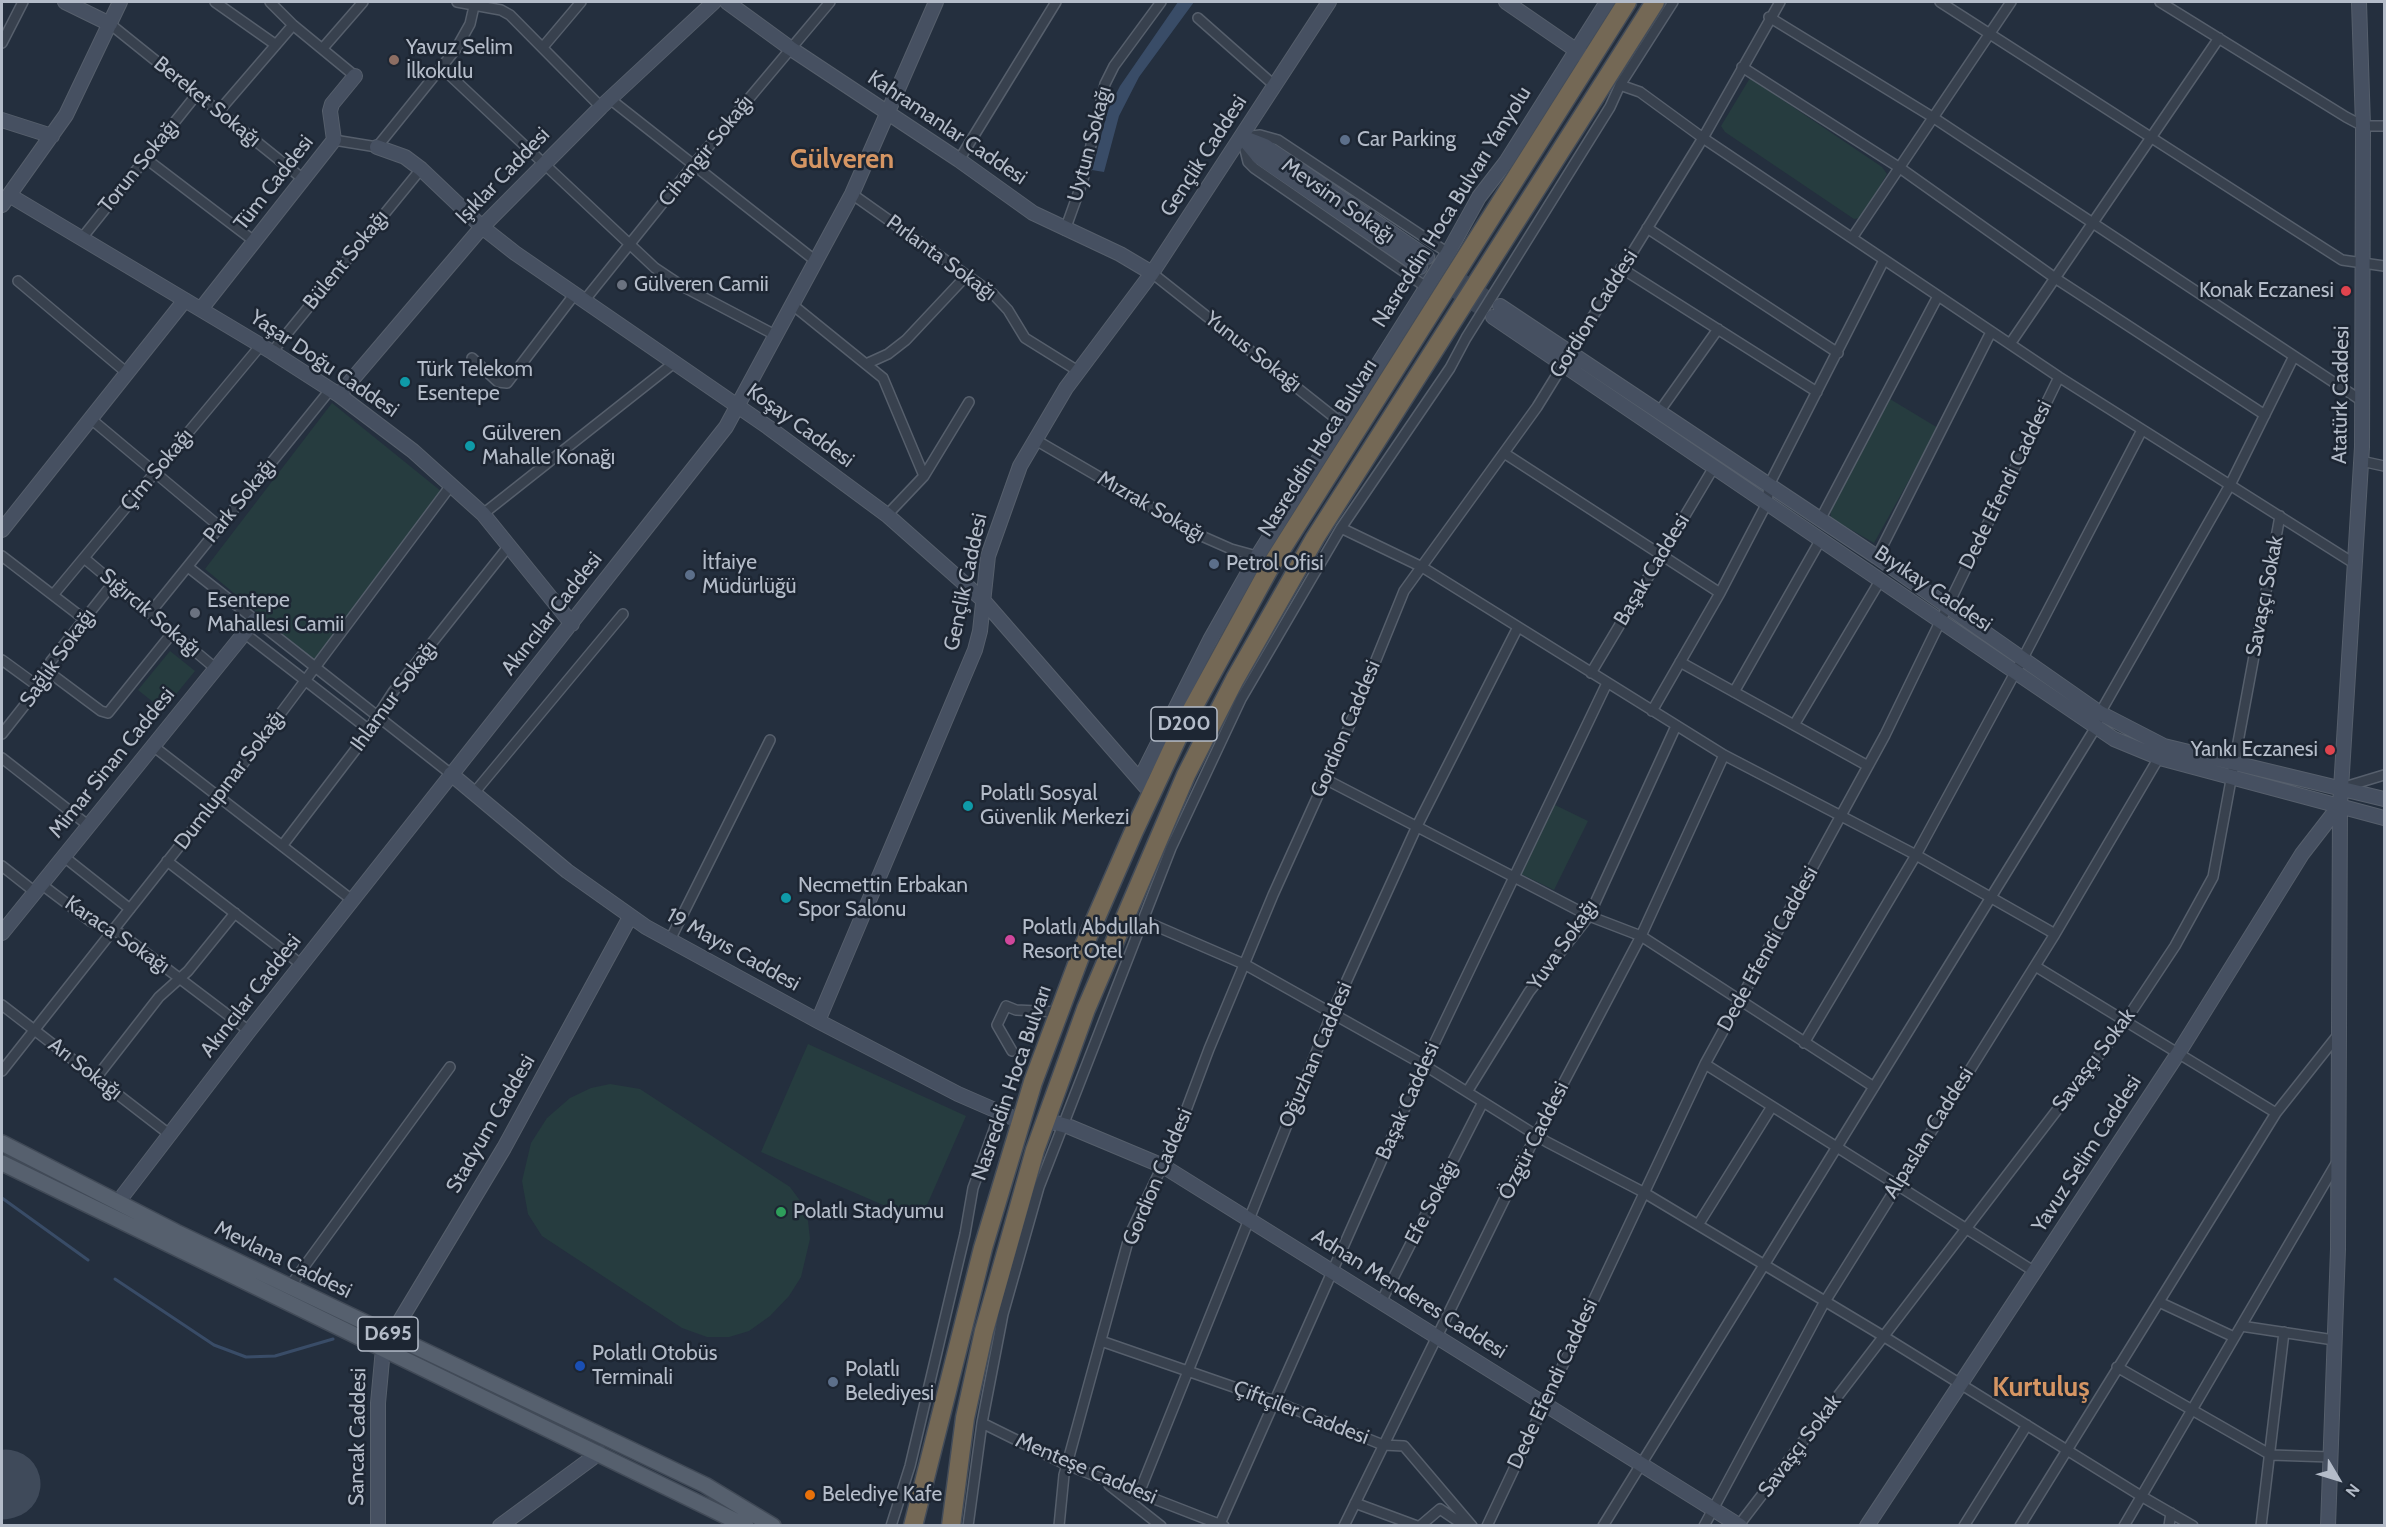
<!DOCTYPE html>
<meta charset="utf-8">
<style>
body{margin:0}
#map{position:relative;width:2386px;height:1527px;overflow:hidden;background:#242f3e;font-family:Cabin,sans-serif}
canvas{display:block}
.frame{position:absolute;inset:0;border:3px solid #b4bcc9;pointer-events:none}
.north{position:absolute;left:2308px;top:1449px;width:60px;height:60px;-webkit-text-stroke:4px #1d2633;paint-order:stroke;rotate:128deg;font-size:16px;font-weight:700;line-height:24px;text-align:center;color:#b4bcc9}
.north::after{content:'';display:block;margin:auto;width:21px;height:27px;background:#b4bcc9;clip-path:polygon(50% 0,100% 100%,50% 72%,0 100%)}
</style>
<div id="map">
<canvas width="2386" height="1527"></canvas>
<div class="frame"></div>
<div class="north">N</div>
</div>
<script>
const g = document.querySelector('canvas').getContext('2d');
g.lineJoin = 'round';
function fillPath(path, color) {
  g.fillStyle = color;
  g.fill(path, 'evenodd');
}
function poly(rows) {
  const path = new Path2D();
  for (const r of rows) {
    path.moveTo(r[0], r[1]);
    for (let i = 2; i < r.length; i += 2) path.lineTo(r[i], r[i + 1]);
  }
  return path;
}
function trace(path, color, width, dash) {
  g.strokeStyle = color;
  g.lineWidth = width;
  g.lineCap = dash ? 'butt' : 'round';
  g.setLineDash(dash || []);
  g.stroke(path);
}
function drawText(font, color, halo, rows, align = 'center') {
  g.font = font + ' Cabin,sans-serif';
  g.lineWidth = 5;
  g.setLineDash([]);
  g.textBaseline = 'middle';
  g.strokeStyle = halo;
  g.fillStyle = color;
  for (const [text, x, y, turn = 0] of rows) {
    g.save();
    g.translate(x, y);
    g.rotate((+turn || 0) * Math.PI / 180);
    g.textAlign = isNaN(turn) ? turn : align;
    if (halo) g.strokeText(text, 0, 0);
    g.fillText(text, 0, 0);
    g.restore();
  }
}
fillPath(poly([
 [1750,78,1882,167,1887,174,1861,218,1854,219,1725,132,1721,126],
 [1890,399,1938,428,1874,543,1831,518,1830,509],
 [332,403,442,492,314,660,205,569],
 [170,651,195,671,163,710,138,690],
 [1553,804,1588,821,1554,890,1519,873],
 [808,1044,966,1116,920,1221,761,1152],
 [610,1084,640,1089,790,1187,801,1202,808,1221,810,1239,801,1277,789,1296,770,1316,749,1331,729,1337,707,1337,682,1328,542,1236,528,1214,522,1181,531,1143,547,1118,570,1098,591,1088]
]), '#263c3f');
fillPath(poly([
 [1178,2,1194,2,1139,77,1119,116,1104,172,1092,170,1108,110,1120,86]
]), '#394c67');
trace(poly([
 [2,1198,88,1260],
 [115,1279,214,1345,246,1357,275,1356,333,1339]
]), '#394c67', 3);
trace(poly([
 [2,1485,6,1484]
]), '#3f4a5a', 69);
trace(poly([
 [1427,257,1500,306],
 [1420,267,1493,317]
]), '#3a4453', 14, [14, 7]);
const street = poly([
 [215,2,276,45],
 [270,2,293,25,355,76],
 [457,2,501,10,510,15,601,107],
 [1940,2,2342,260,2384,266],
 [2160,2,2346,117,2363,126,2384,126],
 [1769,17,1934,118,2362,401],
 [1198,18,1275,86],
 [110,24,303,179],
 [2,43,23,2],
 [543,47,581,2],
 [323,48,363,2],
 [441,67,655,268,682,286,777,336],
 [1742,67,1900,168,2055,278,2265,415],
 [1620,85,1640,92,1703,138,2059,377,2355,564],
 [610,99,817,262],
 [219,111,293,25],
 [334,140,377,147,456,49,470,24,475,2],
 [145,158,254,241],
 [959,160,1056,2],
 [852,194,993,294,1008,310,1025,338,1078,371],
 [1647,228,1838,353],
 [1065,230,1083,180,1105,84,1114,66,1161,2],
 [82,238,197,94],
 [1852,238,2011,2],
 [1621,268,1817,392],
 [1152,273,1344,425],
 [18,281,127,373],
 [1426,287,1254,168,1248,162,1242,137,1260,135,1278,140,1448,253],
 [584,301,694,164,830,2],
 [794,306,883,378,924,476],
 [2010,344,2219,38],
 [272,352,421,169],
 [472,358,498,382,507,383,574,295],
 [866,364,888,354,906,340,967,275],
 [1659,412,1718,329],
 [91,419,220,527],
 [1034,439,1197,534,1231,549,1260,557],
 [1504,453,1720,593],
 [2361,461,2384,466],
 [483,514,674,363],
 [887,515,924,476,969,402],
 [1820,520,1938,296],
 [1341,528,1422,567,1724,755,1916,855,2055,934],
 [2,556,84,619],
 [1877,557,1991,332],
 [84,558,215,668],
 [188,567,451,774],
 [53,595,261,345],
 [150,613,330,390],
 [244,633,368,729],
 [2,660,39,687],
 [1680,662,1868,766],
 [46,670,101,711,108,713,173,632],
 [1591,673,1714,467],
 [1734,692,1821,539],
 [1652,711,1720,593,1767,503,1769,485,1884,260],
 [1794,725,1881,579],
 [2,734,39,687,51,661,114,582],
 [153,746,352,900],
 [2,758,89,826],
 [1325,779,1589,916,1641,936,1874,1087],
 [2341,788,2384,775],
 [474,793,623,614],
 [282,846,356,749,393,692,508,547],
 [63,856,130,909],
 [167,861,302,965],
 [2,866,35,892],
 [41,884,90,921,121,934,249,1031],
 [1142,920,1246,965,1424,1065,1547,1142,1643,1192,1883,1336,2141,1496,2193,1526],
 [670,940,770,740],
 [2035,966,2276,1113],
 [2,1005,169,1134],
 [1804,1043,1916,855,2022,660,2142,430],
 [1012,1051,997,1025,1006,1006,1016,1010,1058,1012],
 [1705,1064,2035,1272],
 [2,1071,219,796,452,484],
 [96,1078,159,997,188,971,235,913],
 [1467,1092,1529,992,1589,916,1676,726],
 [1698,1225,1771,1108],
 [290,1286,450,1067],
 [1381,1302,1483,1102],
 [2159,1302,2234,1337],
 [2241,1326,2334,1340],
 [1101,1341,1274,1401,1383,1445,1404,1446,1472,1526],
 [2117,1367,2271,1455,2331,1457],
 [982,1423,1067,1465,1224,1526],
 [1109,1485,1161,1526],
 [1139,1493,1332,1013,1417,826,1518,627],
 [1355,1503,1417,1526],
 [1220,1524,1424,1065,1607,683],
 [1739,1525,2126,1020,2175,946,2213,877,2280,516],
 [891,1526,910,1466,965,1234,973,1188,1000,1113],
 [968,1526,982,1423,1003,1314,1039,1187,1171,848,1241,699,1341,528,1450,368,1466,338,1610,107,1620,85,1673,2],
 [1059,1526,1064,1475,1130,1234,1176,1137,1209,1049,1273,895,1348,729,1404,591,1537,407,1703,138,1780,2],
 [1344,1526,1536,1135,1641,936,1724,755],
 [1420,1526,1440,1509,1465,1526],
 [1487,1526,1705,1064,1885,735,2059,377],
 [1603,1526,2096,727,2100,713,2230,485,2294,356],
 [1704,1526,1824,1303,2055,934,2161,754],
 [1964,1526,2027,1425],
 [2020,1526,2276,1113,2337,1036],
 [2124,1526,2337,1162],
 [2169,1526,2171,1513],
 [2261,1526,2284,1332]
]);
const secondary = poly([
 [65,2,110,24],
 [727,2,790,48,959,160,1033,213,1120,254,1152,273],
 [1506,2,1583,55],
 [2,120,52,136],
 [1242,137,1265,146,1427,257],
 [1244,139,1259,157,1420,267],
 [377,147,405,157,421,169,482,227,515,253,768,427,887,515,983,600,1151,793],
 [9,195,272,352,339,395,413,451,483,514,572,624],
 [2,205,66,115,120,2],
 [1500,306,1877,557,2100,713,2164,746,2384,799],
 [201,309,334,140,330,111,332,104,355,76],
 [1493,317,2114,739,2160,758,2384,818],
 [339,395,482,227,601,107,714,2],
 [2,530,185,300],
 [451,774,567,871,646,927,818,1021,958,1094,1020,1121],
 [1140,779,1210,640,1257,557,1448,253,1479,197,1506,162,1607,2],
 [2,933,255,620],
 [818,1021,975,650,980,631,988,556,1020,466,1066,388,1152,273,1329,2],
 [1045,1120,1070,1127,1163,1166,1740,1526],
 [118,1202,249,1031,726,427,852,194,936,2],
 [378,1526,378,1403,383,1349,504,1148,630,917],
 [500,1526,599,1453],
 [1867,1526,2179,1052,2302,854,2340,805],
 [2328,1526,2338,1249,2340,805,2362,447,2363,126,2359,2]
]);
const primary = poly([
 [2,1143,176,1232,705,1485,773,1526],
 [2,1163,746,1526]
]);
const highway = poly([
 [913,1526,983,1248,1033,1082,1085,943,1134,831,1183,726,1269,569,1627,2],
 [951,1526,965,1418,984,1331,1035,1150,1086,1009,1186,775,1235,679,1315,538,1655,2]
]);
trace(street, '#565f6c', 12);
trace(secondary, '#565f6c', 16);
trace(primary, '#414a57', 18);
trace(highway, '#434c59', 21);
trace(street, '#38414e', 9);
trace(secondary, '#465061', 14);
trace(primary, '#56606e', 15);
trace(highway, '#746855', 18);
for (const [x, y, r, color] of [
 [394,60,6,"#8d6e63"],
 [1345,140,6,"#5c6f8a"],
 [622,285,6,"#6b7280"],
 [2346,291,6,"#e0444e"],
 [405,382,6,"#0f9aa8"],
 [470,446,6,"#0f9aa8"],
 [1214,564,6,"#5c6f8a"],
 [690,575,6,"#5c6f8a"],
 [195,613,6,"#6b7280"],
 [2330,750,6,"#e0444e"],
 [968,806,6,"#0f9aa8"],
 [786,898,6,"#0f9aa8"],
 [1010,940,6,"#d1479c"],
 [781,1212,6,"#2e9e5b"],
 [580,1366,6,"#1a4fb4"],
 [833,1382,6,"#5c6f8a"],
 [810,1495,6,"#e8710a"]
]) {
  const dot = new Path2D();
  dot.arc(x, y, r, 0, 2 * Math.PI);
  g.fillStyle = color;
  g.fill(dot);
  trace(dot, '#1d2633', 2);
}
for (const [x, y, w] of [
 [1184,724,66],
 [388,1334,60]
]) {
  const box = new Path2D();
  box.roundRect(x - w / 2, y - 17, w, 34, 4.5);
  g.fillStyle = '#1d2633';
  g.fill(box);
  trace(box, '#b4bcc9', 1.5);
}
drawText('bold 20px', '#b4bcc9', null, [
 ["D200",1184,724],
 ["D695",388,1334]
]);
drawText('21px', '#b4bcc9', '#1d2633', [
 ["Yavuz Selim",406,48],
 ["İlkokulu",406,72],
 ["Car Parking",1357,140],
 ["Gülveren Camii",634,285],
 ["Konak Eczanesi",2334,291,"right"],
 ["Türk Telekom",417,370],
 ["Esentepe",417,394],
 ["Gülveren",482,434],
 ["Mahalle Konağı",482,458],
 ["İtfaiye",702,563],
 ["Müdürlüğü",702,587],
 ["Petrol Ofisi",1226,564],
 ["Esentepe",207,601],
 ["Mahallesi Camii",207,625],
 ["Yankı Eczanesi",2318,750,"right"],
 ["Polatlı Sosyal",980,794],
 ["Güvenlik Merkezi",980,818],
 ["Necmettin Erbakan",798,886],
 ["Spor Salonu",798,910],
 ["Polatlı Abdullah",1022,928],
 ["Resort Otel",1022,952],
 ["Polatlı Stadyumu",793,1212],
 ["Polatlı Otobüs",592,1354],
 ["Terminali",592,1378],
 ["Polatlı",845,1370],
 ["Belediyesi",845,1394],
 ["Belediye Kafe",822,1495]
], 'left');
drawText('21px', '#b4bcc9', '#1d2633', [
 ["Bereket Sokağı",207,102,39],
 ["Kahramanlar Caddesi",947,128,34],
 ["Uytun Sokağı",1090,144,-75],
 ["Cihangir Sokağı",706,151,-51],
 ["Gençlik Caddesi",1204,156,-57],
 ["Torun Sokağı",139,166,-51],
 ["Işıklar Caddesi",503,176,-46],
 ["Tüm Caddesi",274,183,-52],
 ["Mevsim Sokağı",1338,201,35],
 ["Nasreddin Hoca Bulvarı Yanyolu",1452,207,-58],
 ["Pırlanta Sokağı",941,258,36],
 ["Bülent Sokağı",346,260,-51],
 ["Gordion Caddesi",1594,314,-58],
 ["Yunus Sokağı",1253,352,38],
 ["Yaşar Doğu Caddesi",324,364,34],
 ["Atatürk Caddesi",2341,395,-89],
 ["Koşay Caddesi",800,426,36],
 ["Nasreddin Hoca Bulvarı",1318,448,-58],
 ["Çim Sokağı",157,470,-50],
 ["Dede Efendi Caddesi",2006,485,-64],
 ["Park Sokağı",240,501,-51],
 ["Mızrak Sokağı",1151,507,30],
 ["Başak Caddesi",1652,570,-59],
 ["Gençlik Caddesi",966,582,-78],
 ["Bıyıkay Caddesi",1933,589,34],
 ["Savaşçı Sokak",2265,596,-79],
 ["Sığırcık Sokağı",150,613,40],
 ["Akıncılar Caddesi",552,614,-52],
 ["Sağlık Sokağı",58,658,-55],
 ["Ihlamur Sokağı",394,696,-54],
 ["Gordion Caddesi",1346,729,-67],
 ["Mimar Sinan Caddesi",112,763,-51],
 ["Dumlupınar Sokağı",230,780,-53],
 ["Karaca Sokağı",117,935,34],
 ["Yuva Sokağı",1563,945,-55],
 ["Dede Efendi Caddesi",1768,949,-61],
 ["19 Mayıs Caddesi",733,950,29],
 ["Akıncılar Caddesi",251,996,-52],
 ["Oğuzhan Caddesi",1316,1055,-67],
 ["Savaşçı Sokak",2094,1060,-53],
 ["Arı Sokağı",85,1069,38],
 ["Nasreddin Hoca Bulvarı",1012,1083,-71],
 ["Başak Caddesi",1408,1101,-66],
 ["Stadyum Caddesi",491,1124,-60],
 ["Alpaslan Caddesi",1929,1133,-58],
 ["Özgür Caddesi",1534,1141,-63],
 ["Yavuz Selim Caddesi",2087,1154,-57],
 ["Gordion Caddesi",1158,1177,-67],
 ["Efe Sokağı",1432,1202,-63],
 ["Mevlana Caddesi",283,1260,26],
 ["Adnan Menderes Caddesi",1409,1294,32],
 ["Dede Efendi Caddesi",1553,1384,-65],
 ["Çiftçiler Caddesi",1301,1413,21],
 ["Sancak Caddesi",358,1437,-89],
 ["Savaşçı Sokak",1800,1446,-53],
 ["Menteşe Caddesi",1086,1469,23]
]);
drawText('bold 27px', '#d59563', '#1d2633', [
 ["Gülveren",842,160],
 ["Kurtuluş",2041,1388]
]);
</script>
